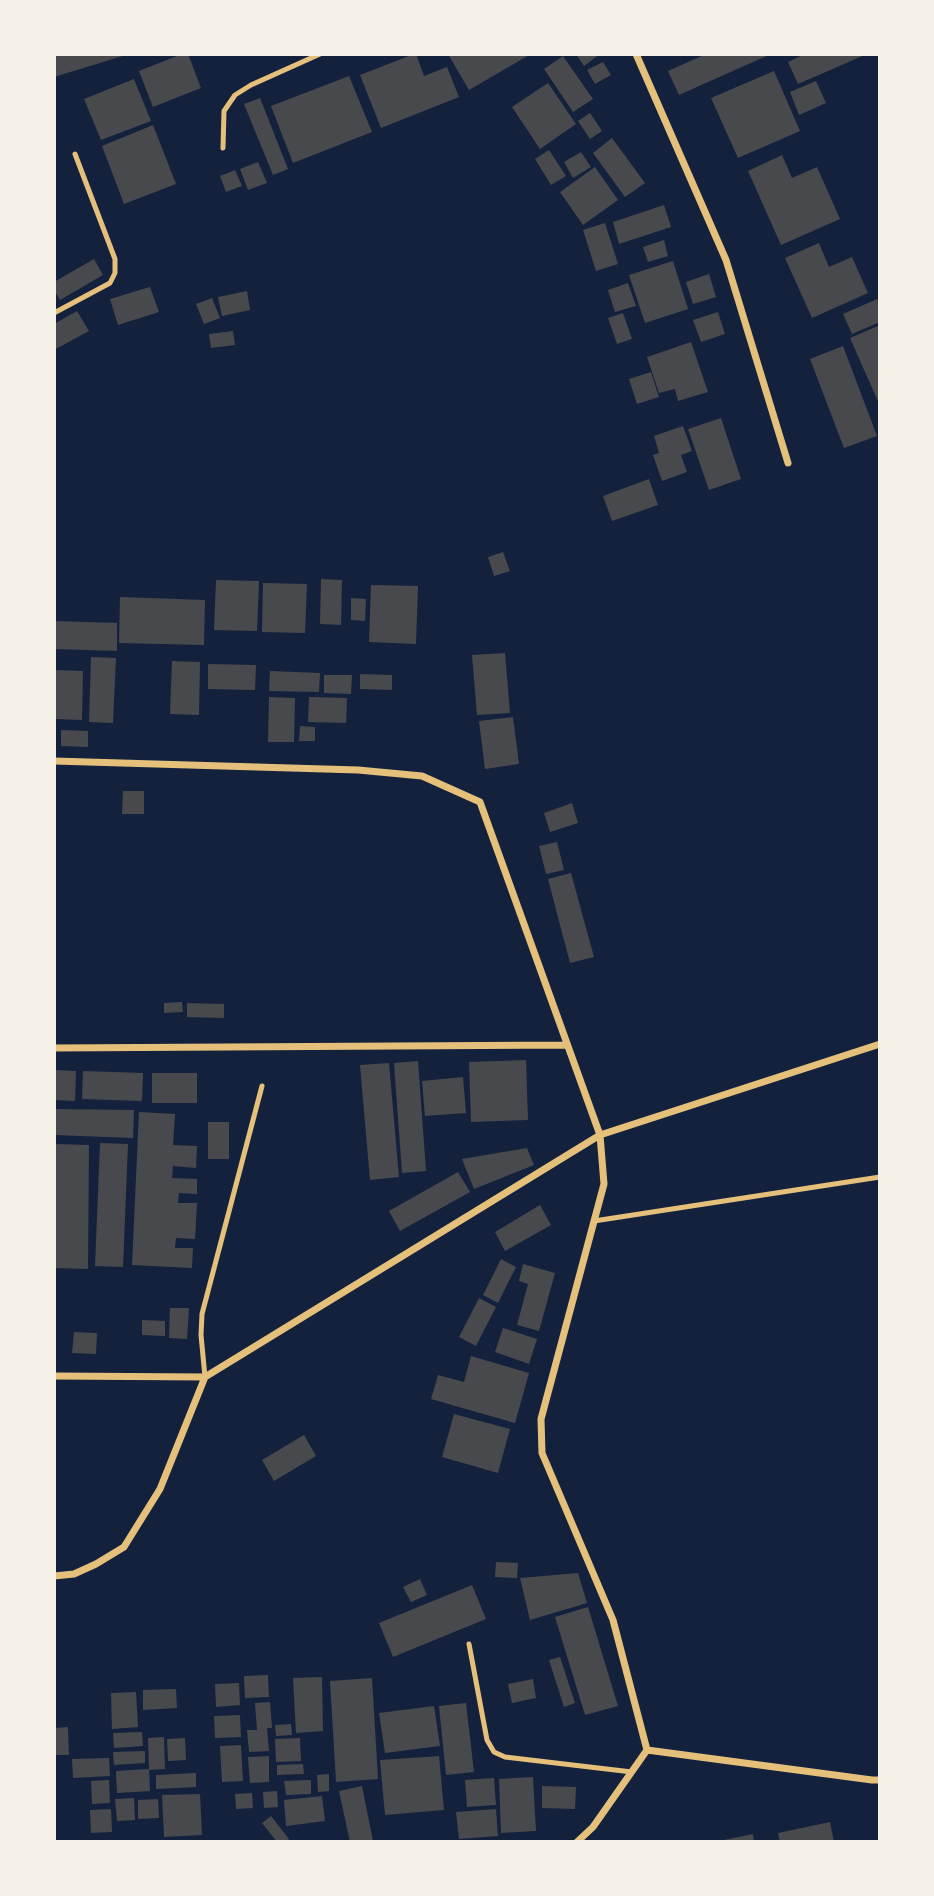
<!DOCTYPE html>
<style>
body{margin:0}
#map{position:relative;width:934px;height:1896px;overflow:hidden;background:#14213d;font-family:Figtree,sans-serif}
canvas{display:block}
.frame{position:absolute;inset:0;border:56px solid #f6f1e7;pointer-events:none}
</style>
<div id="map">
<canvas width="934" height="1896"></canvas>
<div class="frame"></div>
</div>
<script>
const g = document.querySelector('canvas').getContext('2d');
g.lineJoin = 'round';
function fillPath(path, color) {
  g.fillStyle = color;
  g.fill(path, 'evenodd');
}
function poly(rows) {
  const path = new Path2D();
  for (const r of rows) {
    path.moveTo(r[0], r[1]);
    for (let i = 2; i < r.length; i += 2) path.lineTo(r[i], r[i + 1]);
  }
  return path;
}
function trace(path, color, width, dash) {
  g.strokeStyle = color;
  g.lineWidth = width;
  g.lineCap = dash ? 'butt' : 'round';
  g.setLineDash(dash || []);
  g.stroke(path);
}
fillPath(poly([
 [54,54,126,54,126,55,54,77],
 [182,54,188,54,201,88,153,107,139,71],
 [414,54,416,54,424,76,447,67,459,97,381,128,360,75],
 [448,54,531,54,469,90],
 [576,54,600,54,584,66],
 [706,54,771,54,679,95,668,71],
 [805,54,867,54,798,84,788,62],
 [563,56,593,99,573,112,544,69],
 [603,62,611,75,595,84,587,70],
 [774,71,800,131,738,158,711,98],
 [349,76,372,132,293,163,271,106],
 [134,79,151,121,101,140,84,99],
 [816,81,826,103,799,115,790,92],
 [548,83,576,124,540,149,512,107],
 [260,98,288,169,273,175,244,104],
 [590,113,602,131,590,139,578,121],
 [153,125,176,184,124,204,102,146],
 [612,138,645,183,625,197,593,153],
 [549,150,566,176,551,185,535,159],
 [581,152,591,167,573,178,564,162],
 [782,155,792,178,817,167,840,219,781,245,748,171],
 [258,162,267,183,248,190,240,169],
 [595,167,618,200,583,225,560,192],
 [235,170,242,186,226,192,220,176],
 [664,205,671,227,619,244,613,222],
 [605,223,618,264,596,271,583,230],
 [664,240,668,256,648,262,643,247],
 [819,243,829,267,852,257,868,293,812,318,785,258],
 [94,259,103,275,60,300,54,290,54,282],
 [673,261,688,309,645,323,629,275],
 [709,274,716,297,693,304,686,282],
 [628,283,636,306,615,312,608,290],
 [150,287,159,312,118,325,110,299],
 [247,291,250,310,222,316,218,297],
 [212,298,220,318,204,324,196,304],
 [877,299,880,307,880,322,852,334,843,314],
 [77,311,89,331,54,350,54,324],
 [718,312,725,334,701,342,693,320],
 [623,313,632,339,617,344,608,318],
 [880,325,880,406,850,338],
 [233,331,235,345,211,348,209,334],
 [691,342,708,392,678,401,675,389,659,393,647,357],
 [843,346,877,436,844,448,810,359],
 [651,372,659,397,637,404,629,379],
 [721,418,741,479,709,490,688,429],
 [683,426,692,451,681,455,687,472,662,481,653,455,659,453,654,436],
 [649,479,658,505,612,521,603,496],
 [503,552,510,571,494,576,488,557],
 [321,579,342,580,341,625,320,624],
 [216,580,259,581,257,631,214,630],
 [263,583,307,584,305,633,262,632],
 [371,585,418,586,416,644,369,642],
 [120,597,205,600,204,645,119,643],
 [351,598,366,599,365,621,351,620],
 [54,621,117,623,117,651,54,649],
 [505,653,510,713,477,715,472,655],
 [91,657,116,658,113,723,89,722],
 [172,661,200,662,199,715,170,714],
 [208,664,256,665,255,690,208,689],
 [54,670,83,671,82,720,54,719],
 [270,671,320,673,319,692,269,691],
 [360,674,392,675,392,690,360,689],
 [324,675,352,675,351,694,324,693],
 [269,697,295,698,294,742,268,742],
 [309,697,347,698,346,723,308,722],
 [513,717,519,764,485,769,479,721],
 [300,726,315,727,315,741,299,741],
 [61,730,88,731,88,747,61,746],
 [123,791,144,791,144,814,122,814],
 [572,803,578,823,550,832,544,813],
 [557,842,564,870,546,874,539,846],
 [571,873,594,957,570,963,548,879],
 [182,1002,183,1012,164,1013,164,1003],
 [187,1003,224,1004,224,1018,187,1017],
 [526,1060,528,1120,471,1122,469,1062],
 [418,1061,426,1171,402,1173,394,1063],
 [389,1063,399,1177,370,1180,360,1065],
 [54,1070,76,1071,75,1101,54,1100],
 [83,1071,143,1073,142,1101,82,1099],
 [152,1073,197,1073,197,1103,152,1103],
 [463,1077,466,1113,425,1116,422,1081],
 [54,1109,134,1110,133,1138,54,1135],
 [139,1112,175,1114,173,1145,197,1146,196,1168,173,1166,172,1178,197,1179,197,1194,179,1193,178,1203,197,1203,195,1239,176,1238,175,1248,193,1248,192,1268,132,1265],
 [208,1122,229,1122,229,1159,208,1159],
 [100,1143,128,1144,123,1267,95,1266],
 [54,1144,89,1145,88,1269,54,1268],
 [527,1148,534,1165,474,1189,462,1159],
 [458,1172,470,1192,400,1231,389,1211],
 [540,1205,551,1225,505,1251,495,1232],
 [501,1259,516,1267,498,1303,483,1295],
 [523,1264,555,1273,539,1331,517,1325,528,1284,519,1281],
 [479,1298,496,1307,476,1346,459,1337],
 [170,1308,189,1308,187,1339,169,1338],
 [142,1320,165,1321,165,1336,142,1335],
 [503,1328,537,1339,529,1364,495,1352],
 [74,1332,97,1333,96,1354,72,1353],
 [471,1356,529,1373,515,1423,431,1399,438,1375,464,1382],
 [454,1414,510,1429,498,1473,442,1457],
 [304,1435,316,1456,274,1481,262,1460],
 [496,1562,518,1563,517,1578,495,1577],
 [578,1573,587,1603,530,1620,520,1578],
 [420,1579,427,1595,411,1602,403,1587],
 [472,1585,486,1619,393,1657,379,1623],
 [588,1607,618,1706,585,1715,555,1617],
 [560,1657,575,1703,564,1707,549,1660],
 [268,1675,269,1697,245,1698,244,1676],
 [322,1677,323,1731,296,1733,293,1678],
 [372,1678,378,1779,336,1782,330,1681],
 [533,1679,536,1698,512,1703,508,1684],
 [239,1683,240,1705,216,1707,215,1684],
 [176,1689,177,1708,143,1710,143,1690],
 [136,1692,138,1727,112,1729,111,1693],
 [270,1702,272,1728,267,1728,269,1751,249,1752,247,1730,257,1730,255,1703],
 [466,1703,474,1772,446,1775,439,1706],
 [434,1706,440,1746,385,1753,379,1713],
 [240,1715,241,1737,215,1738,214,1716],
 [291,1724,292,1735,276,1736,275,1725],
 [68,1727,69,1755,56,1755,55,1728],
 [142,1732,143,1746,114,1748,113,1733],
 [164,1737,165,1769,149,1770,148,1738],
 [185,1738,186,1760,168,1761,167,1739],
 [300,1738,301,1761,276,1762,275,1739],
 [241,1745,243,1781,222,1782,220,1746],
 [145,1751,145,1763,114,1765,113,1752],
 [269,1756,269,1782,250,1783,248,1757],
 [439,1756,444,1810,385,1815,380,1760],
 [109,1758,110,1776,73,1778,72,1759],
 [303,1764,304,1774,277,1775,277,1765],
 [149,1769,150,1791,117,1793,116,1771],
 [196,1773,196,1787,156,1789,156,1775],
 [329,1774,329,1791,318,1792,317,1775],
 [533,1777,536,1831,501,1833,499,1779],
 [494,1778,496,1805,467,1807,465,1780],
 [109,1780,110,1803,92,1804,91,1781],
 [311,1780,311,1794,286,1795,284,1781],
 [362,1786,373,1841,350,1842,339,1791],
 [542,1786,576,1787,575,1809,542,1808],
 [277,1791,278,1807,264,1808,263,1792],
 [252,1793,253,1808,236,1809,235,1794],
 [200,1794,202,1835,164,1837,162,1795],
 [322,1796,325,1821,286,1826,284,1800],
 [134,1798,135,1820,117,1821,115,1799],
 [158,1799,159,1818,138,1819,138,1800],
 [111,1809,112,1832,91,1833,90,1810],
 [496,1809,498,1836,459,1839,456,1812],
 [271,1816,289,1839,286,1842,277,1842,262,1823],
 [830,1822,834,1842,780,1842,778,1833],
 [753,1834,754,1842,719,1842,719,1841]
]), '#48494c');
trace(poly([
 [223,148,224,111,235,95,251,85,320,54],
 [54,313,110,283,115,273,115,259,75,154],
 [594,1221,880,1177],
 [205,1377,201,1335,202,1314,262,1086],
 [469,1644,487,1740,494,1752,505,1757,632,1772]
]), '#e5c07b', 5);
trace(poly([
 [636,54,726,260,788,463],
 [54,761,358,770,422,776,480,802,600,1135,604,1184,541,1419,542,1453,613,1620,647,1750],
 [54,1048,567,1045],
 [54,1376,205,1377,600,1135,880,1044],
 [54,1576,74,1574,96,1564,124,1547,160,1489,205,1377],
 [577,1842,593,1827,647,1750,872,1780,880,1780]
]), '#e5c07b', 7);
</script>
